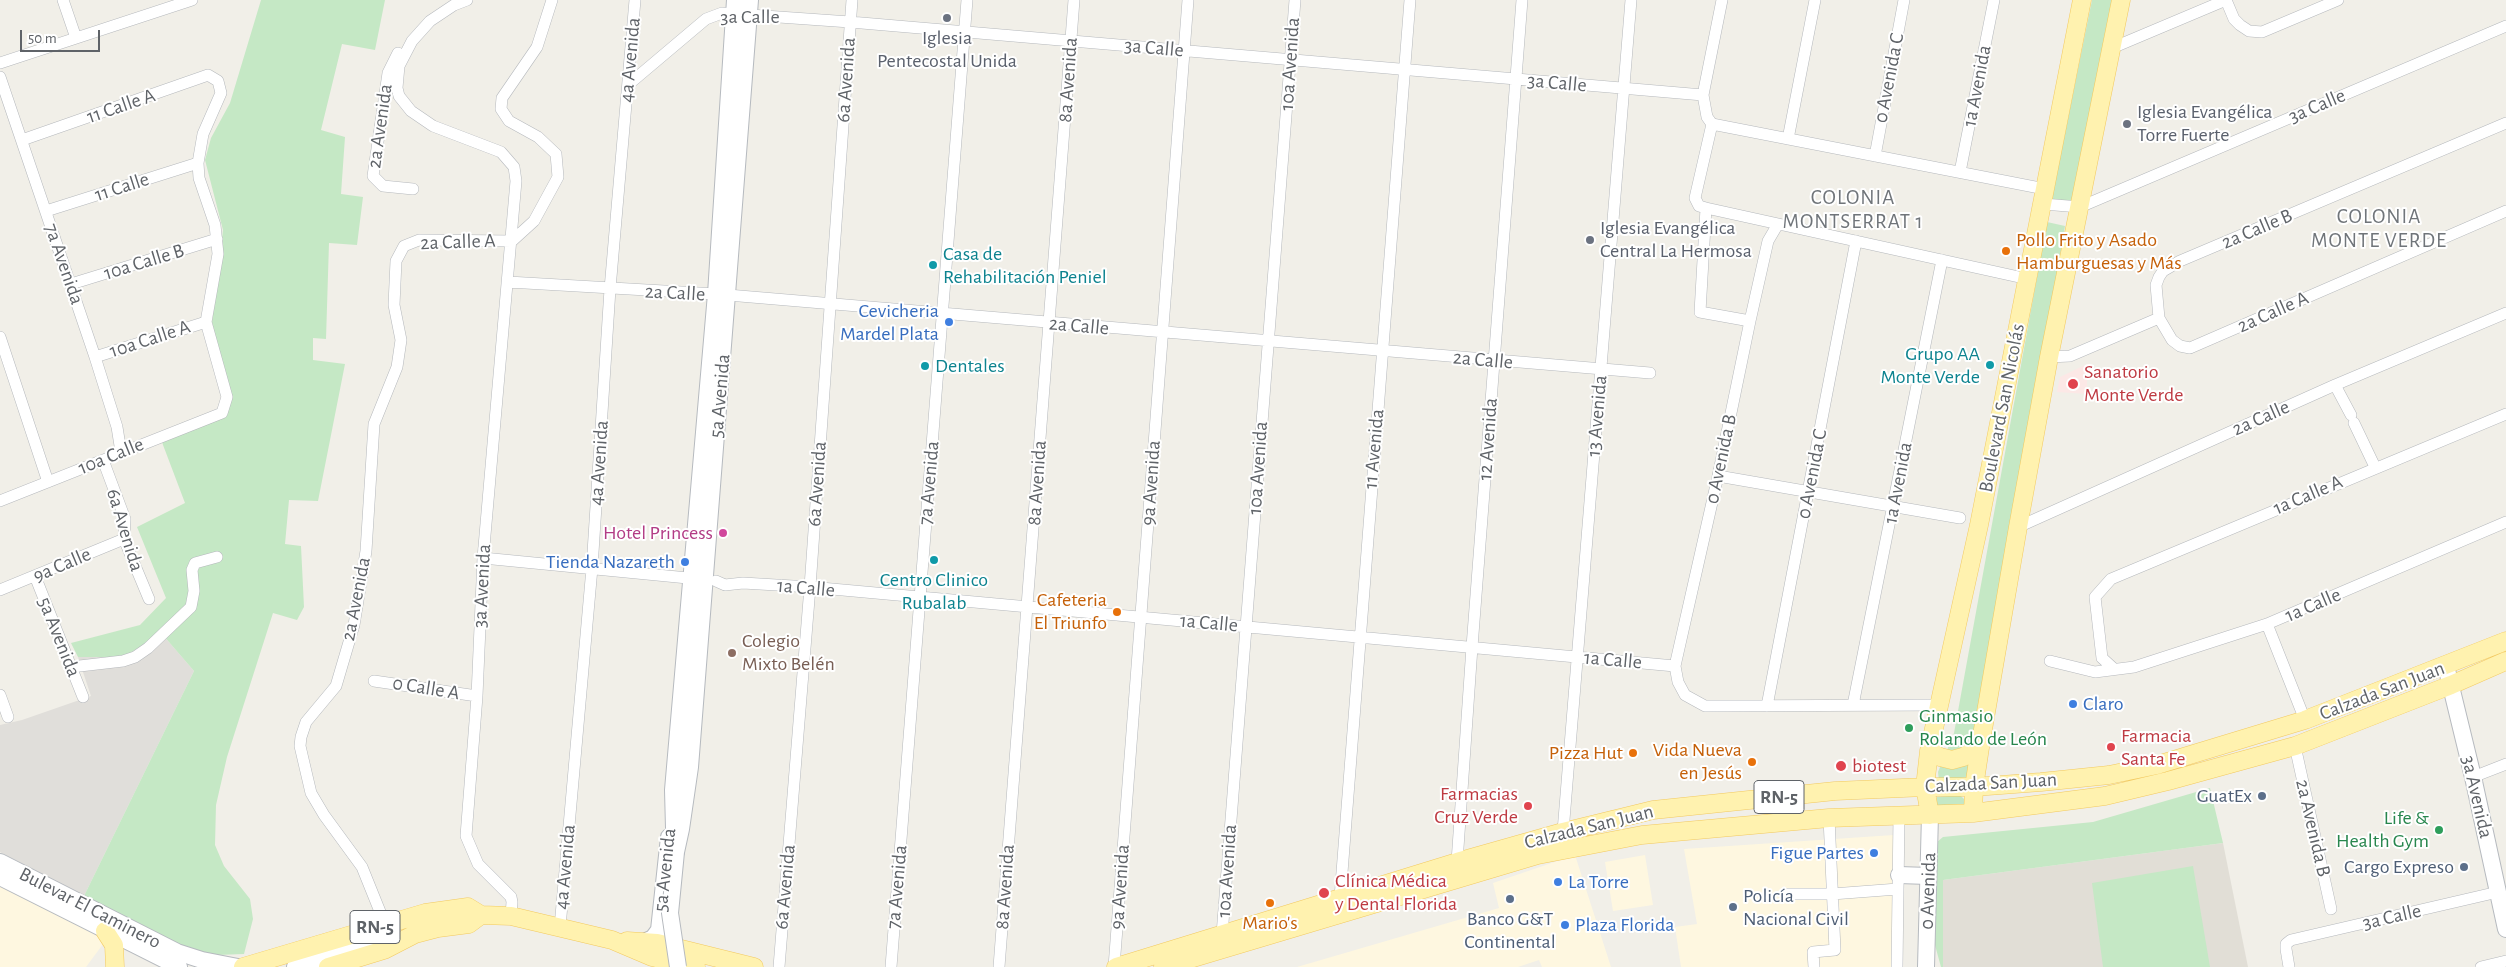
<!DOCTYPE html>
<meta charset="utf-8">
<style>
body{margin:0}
#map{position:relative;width:2506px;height:967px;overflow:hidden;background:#f1efe8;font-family:"Alegreya Sans",sans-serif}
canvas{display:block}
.scale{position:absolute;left:20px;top:30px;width:80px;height:22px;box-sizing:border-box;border:2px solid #5f6368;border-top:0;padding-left:6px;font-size:15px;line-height:18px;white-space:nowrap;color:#5f6368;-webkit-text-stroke:4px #fff;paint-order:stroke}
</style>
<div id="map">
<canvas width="2506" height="967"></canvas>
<div class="scale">50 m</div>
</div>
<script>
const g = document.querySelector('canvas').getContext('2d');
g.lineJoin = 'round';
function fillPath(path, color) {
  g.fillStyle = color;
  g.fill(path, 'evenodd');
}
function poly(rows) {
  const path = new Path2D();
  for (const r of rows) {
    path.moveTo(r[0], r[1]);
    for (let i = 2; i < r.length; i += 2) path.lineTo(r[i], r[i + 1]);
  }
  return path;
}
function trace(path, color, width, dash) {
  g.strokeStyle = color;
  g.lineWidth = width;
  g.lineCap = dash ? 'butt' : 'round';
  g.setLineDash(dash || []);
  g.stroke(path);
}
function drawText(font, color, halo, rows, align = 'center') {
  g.font = font + ' "Alegreya Sans",sans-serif';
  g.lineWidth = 4;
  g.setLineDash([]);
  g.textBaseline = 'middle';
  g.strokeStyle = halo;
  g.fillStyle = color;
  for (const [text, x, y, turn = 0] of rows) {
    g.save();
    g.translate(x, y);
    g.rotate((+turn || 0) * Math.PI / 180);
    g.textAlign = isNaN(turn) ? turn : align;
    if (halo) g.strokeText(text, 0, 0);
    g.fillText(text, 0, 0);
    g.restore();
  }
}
fillPath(poly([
 [1894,835,1892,967,1681,967,1675,927,1697,924,1684,849],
 [1575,855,1611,967,1542,967,1539,960,1518,967,1297,967,1499,908,1493,883],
 [1645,855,1653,905,1613,911,1605,862],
 [0,885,106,940,86,967,0,967]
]), '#fef7e0');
fillPath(poly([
 [162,634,194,671,84,896,0,852,0,725,22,720,91,696,78,657,123,657]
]), '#e0deda');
fillPath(poly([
 [2223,843,2248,967,1943,967,1943,880]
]), '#e1ded6');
fillPath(poly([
 [2087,364,2087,394,2057,392,2060,377]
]), '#fce8e6');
fillPath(poly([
 [261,0,385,0,375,50,342,44,321,130,345,137,341,194,363,197,357,245,329,243,326,339,313,338,313,360,345,364,318,501,289,500,285,544,301,546,304,607,297,620,273,613,227,757,216,805,215,845,224,866,250,899,253,919,244,954,217,955,190,950,84,896,194,671,162,634,123,657,78,657,71,643,140,625,166,598,137,527,185,503,160,437,229,407,212,322,223,230,205,160,211,138,230,103],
 [2092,0,2115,0,2073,210,2050,207],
 [2047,222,2065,226,1976,776,1939,781,1938,772,1954,733],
 [2210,788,2223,843,1943,880,1943,967,1941,967,1933,938,1937,842,1943,837,2093,822],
 [1960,795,1965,800,1965,805,1938,809,1936,800,1937,797],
 [2193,866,2210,967,2103,967,2092,883]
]), '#c5e8c5');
const street = poly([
 [63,0,76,38],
 [467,0,454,5,430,21,412,41,399,66,397,88,399,96,411,111,433,126,501,152,514,167,516,181,483,558,477,696,466,836,478,864,511,897,512,902,511,916],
 [1722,0,1703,95,1707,117,1712,124,1695,198,1699,206,1706,208,1700,312,1750,321],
 [2226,0,2234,19,2240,25,2249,31,2262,32,2338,0],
 [2112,48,2226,0],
 [398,53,388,73,373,176,383,186,413,189],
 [0,63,192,0],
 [0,77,95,357,117,427,121,452],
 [629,84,706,19,722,13,850,22,1703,95],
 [2506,123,2180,261,2163,271,2159,277,2156,285,2159,318,2172,340,2180,346,2190,348,2506,211],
 [1712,124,2045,189],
 [1788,139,1815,0],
 [1875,156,1904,0],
 [1960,172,1994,0],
 [2043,204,2080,207,2506,26],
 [1706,208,2028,279],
 [46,211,198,163],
 [1778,224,1768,241,1750,321,1718,476,1675,666,1678,682,1685,695,1705,706,1940,705],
 [512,241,534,221,558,177,556,154,538,137,509,121,501,109,502,98,537,47,552,0],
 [508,282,716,294,1650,373],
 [71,284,217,239],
 [0,337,48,482],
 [95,357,206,322],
 [2049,357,2070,356,2159,318],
 [2335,385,2351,415],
 [2354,423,2375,467],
 [103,460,125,519,124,539,149,599],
 [1718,476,1960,518],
 [0,501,222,413,227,397,206,322,218,254,215,225,199,178,198,163,203,134,221,93,218,81,208,75,22,140],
 [2018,527,2335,385,2506,313],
 [483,558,698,579],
 [35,576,83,697],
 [716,581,725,585,743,583,810,587,1675,666],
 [0,590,124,539],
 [2267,624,2305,720],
 [2050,661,2095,672,2134,667,2267,624,2506,522],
 [71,667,123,661,135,657,148,648,191,607,194,591,192,570,195,563,217,557],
 [2113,668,2102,658,2095,597,2111,579,2506,414],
 [374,681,477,696],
 [0,695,8,717],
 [1853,705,1942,260],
 [1767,706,1856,241],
 [2295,746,2331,909],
 [2473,777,2506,764],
 [1563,832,1631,0],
 [1459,868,1457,862,1472,647,1522,0],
 [1785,894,1832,894,1898,889],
 [1340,898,1410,0],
 [385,924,362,867,324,815,311,793,300,746,301,737,306,722,336,686,354,625,366,551,374,424,397,367,401,340,394,305,396,261,404,246,419,240,512,241],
 [560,927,592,568,610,289,635,0],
 [1222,935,1295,0],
 [779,967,810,587,852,0],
 [891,967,967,0],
 [999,967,1074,0],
 [1114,967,1188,0],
 [1814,967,1813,952,1835,950,1829,818],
 [1897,967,1899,816],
 [2289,967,2286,949,2286,944,2291,940,2498,892],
 [2481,967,2506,961]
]);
const secondary = poly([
 [2446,666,2473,777,2506,929],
 [674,828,673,790,716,294,735,0],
 [676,852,681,829,690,767,750,0],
 [0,862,177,952,202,960,238,967],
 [1899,875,1928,876],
 [0,877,179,967],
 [644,942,653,938,659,930,669,837],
 [295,967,382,941,399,941],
 [1926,967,1930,815]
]);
const primary = poly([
 [1929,751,1940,757,1952,760,1963,757,1974,751,1981,741],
 [1973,813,1974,787,1981,741,2018,527,2049,357,2121,0],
 [1930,815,1925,787,1929,751,1979,525,2082,0],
 [105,931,114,945,115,967],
 [627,941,657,943,754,967],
 [243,967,425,913,468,907,481,915,511,916,612,940,652,957,696,967],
 [328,967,384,950,415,934,438,928,469,924,481,915],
 [1116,967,1457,862,1563,832,1653,810,1835,791,1925,787,1974,787,2041,782,2109,775,2157,765,2305,720,2506,641],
 [1163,967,1538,855,1642,835,1829,818,1973,813,2105,796,2168,781,2295,746,2451,685,2506,661]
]);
trace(street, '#b5b8bc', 12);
trace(secondary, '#b6babf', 18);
trace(primary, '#f2c960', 19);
trace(street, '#fff', 11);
trace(secondary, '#fff', 16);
trace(primary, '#fff2af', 18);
const secondaryBridge = poly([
 [676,852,670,913,678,967]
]);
trace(secondaryBridge, '#b6babf', 18, []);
trace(secondaryBridge, '#fff', 16);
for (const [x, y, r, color] of [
 [947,18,5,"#6b7280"],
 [2127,124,5,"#6b7280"],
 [1590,240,5,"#6b7280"],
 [2006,251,5,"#e8710a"],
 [933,265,5,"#0f9aa8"],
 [949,322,5,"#3f7fe0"],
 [1990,365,5,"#0f9aa8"],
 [925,366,5,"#0f9aa8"],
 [2073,384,6,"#e0444e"],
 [723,533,5,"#d1479c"],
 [934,560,5,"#0f9aa8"],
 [685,562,5,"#3f7fe0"],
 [1117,612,5,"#e8710a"],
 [732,653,5,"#8d6e63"],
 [2073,704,5,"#3f7fe0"],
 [1909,728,5,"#2e9e5b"],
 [2111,747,5,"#e0444e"],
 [1633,753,5,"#e8710a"],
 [1752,762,5,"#e8710a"],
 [1841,766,6,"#e0444e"],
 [2262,796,5,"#5c6f8a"],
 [1528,806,5,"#e0444e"],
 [2439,830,5,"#2e9e5b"],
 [1874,853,5,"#3f7fe0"],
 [2464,867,5,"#5c6f8a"],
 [1558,882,5,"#3f7fe0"],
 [1324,893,6,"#e0444e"],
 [1510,899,5,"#5c6f8a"],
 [1270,903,5,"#e8710a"],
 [1733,907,5,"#5c6f8a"],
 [1565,925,5,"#3f7fe0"]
]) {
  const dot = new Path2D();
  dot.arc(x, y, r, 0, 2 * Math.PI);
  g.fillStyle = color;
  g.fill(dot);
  trace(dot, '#fff', 2);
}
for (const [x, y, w] of [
 [1779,797,50],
 [375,927,50]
]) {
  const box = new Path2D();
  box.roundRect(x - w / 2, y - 16.5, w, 33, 4);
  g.fillStyle = '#fff';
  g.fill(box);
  trace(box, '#5f6368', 1);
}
drawText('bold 19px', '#5f6368', null, [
 ["RN-5",1779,797],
 ["RN-5",375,927]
]);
drawText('20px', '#5f6368', '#fff', [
 ["3a Calle",750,17],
 ["3a Calle",1154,48,5],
 ["4a Avenida",630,60,-85],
 ["10a Avenida",1290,64,-86],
 ["0 Avenida C",1889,78,-79],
 ["6a Avenida",846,80,-86],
 ["8a Avenida",1068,80,-86],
 ["3a Calle",1557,83,5],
 ["1a Avenida",1977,86,-79],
 ["11 Calle A",121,106,-19],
 ["3a Calle",2317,106,-23],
 ["2a Avenida",380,126,-82],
 ["11 Calle",122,187,-18],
 ["2a Calle B",2257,229,-23],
 ["2a Calle A",458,242,-2],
 ["10a Calle B",144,262,-17],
 ["7a Avenida",64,264,71],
 ["2a Calle",675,293,3],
 ["2a Calle A",2273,312,-24],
 ["2a Calle",1079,326,5],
 ["10a Calle A",150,339,-18],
 ["2a Calle",1483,360,5],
 ["5a Avenida",720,396,-85],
 ["Boulevard San Nicolás",2002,408,-79],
 ["13 Avenida",1597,416,-85],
 ["2a Calle",2261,418,-24],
 ["12 Avenida",1488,439,-86],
 ["11 Avenida",1374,449,-85],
 ["10a Calle",111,456,-22],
 ["0 Avenida B",1721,459,-78],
 ["4a Avenida",599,463,-86],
 ["10a Avenida",1258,468,-86],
 ["0 Avenida C",1812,474,-79],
 ["7a Avenida",929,483,-85],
 ["8a Avenida",1037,483,-86],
 ["9a Avenida",1151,483,-86],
 ["1a Avenida",1898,483,-79],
 ["6a Avenida",817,484,-86],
 ["1a Calle A",2308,495,-23],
 ["6a Avenida",125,530,73],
 ["9a Calle",62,565,-23],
 ["3a Avenida",482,586,-87],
 ["1a Calle",806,588,5],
 ["2a Avenida",356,599,-79],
 ["1a Calle",2313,605,-23],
 ["1a Calle",1209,623,5],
 ["5a Avenida",59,637,68],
 ["1a Calle",1613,660,5],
 ["0 Calle A",426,688,9],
 ["Calzada San Juan",2382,691,-21],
 ["Calzada San Juan",1991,783,-3],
 ["3a Avenida",2477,797,77],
 ["Calzada San Juan",1589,827,-14],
 ["2a Avenida B",2313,828,77],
 ["4a Avenida",565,867,-85],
 ["5a Avenida",665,870,-84],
 ["10a Avenida",1227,871,-86],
 ["6a Avenida",785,887,-85],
 ["7a Avenida",897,887,-85],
 ["8a Avenida",1005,887,-86],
 ["9a Avenida",1120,887,-86],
 ["0 Avenida",1928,891,-88],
 ["Bulevar El Caminero",90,908,27],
 ["3a Calle",2392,917,-13]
]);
drawText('20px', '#5b616d', '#fff', [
 ["Iglesia",947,38,"center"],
 ["Pentecostal Unida",947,61,"center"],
 ["Iglesia Evangélica",2137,112],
 ["Torre Fuerte",2137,135],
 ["Iglesia Evangélica",1600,228],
 ["Central La Hermosa",1600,251]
], 'left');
drawText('20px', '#c56008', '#fff', [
 ["Pollo Frito y Asado",2016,240,"left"],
 ["Hamburguesas y Más",2016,263,"left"],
 ["Cafeteria",1107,600],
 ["El Triunfo",1107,623],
 ["Vida Nueva",1742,750],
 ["en Jesús",1742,773],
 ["Pizza Hut",1623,753],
 ["Mario's",1270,923,"center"]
], 'right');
drawText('20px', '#0d838f', '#fff', [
 ["Casa de",943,254],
 ["Rehabilitación Peniel",943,277],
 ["Grupo AA",1980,354,"right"],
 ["Monte Verde",1980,377,"right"],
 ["Dentales",935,366],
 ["Centro Clinico",934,580,"center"],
 ["Rubalab",934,603,"center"]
], 'left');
drawText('20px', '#366cbe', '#fff', [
 ["Cevicheria",939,311],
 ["Mardel Plata",939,334],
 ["Tienda Nazareth",675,562],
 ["Claro",2083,704,"left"],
 ["Figue Partes",1864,853],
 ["La Torre",1568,882,"left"],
 ["Plaza Florida",1575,925,"left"]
], 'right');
drawText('20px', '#be3a42', '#fff', [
 ["Sanatorio",2084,372],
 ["Monte Verde",2084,395],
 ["Farmacia",2121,736],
 ["Santa Fe",2121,759],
 ["biotest",1852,766],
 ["Farmacias",1518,794,"right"],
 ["Cruz Verde",1518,817,"right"],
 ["Clínica Médica",1335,881],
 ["y Dental Florida",1335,904]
], 'left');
drawText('20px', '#b23c85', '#fff', [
 ["Hotel Princess",713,533]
], 'right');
drawText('20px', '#785e54', '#fff', [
 ["Colegio",742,641],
 ["Mixto Belén",742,664]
], 'left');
drawText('20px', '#27864d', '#fff', [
 ["Ginmasio",1919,716],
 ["Rolando de León",1919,739],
 ["Life &",2429,818,"right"],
 ["Health Gym",2429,841,"right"]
], 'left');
drawText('20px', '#4e5e75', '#fff', [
 ["GuatEx",2252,796],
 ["Cargo Expreso",2454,867],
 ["Policía",1743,896,"left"],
 ["Nacional Civil",1743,919,"left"],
 ["Banco G&T",1510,919,"center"],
 ["Continental",1510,942,"center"]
], 'right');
g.letterSpacing = '1px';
drawText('21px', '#70757a', '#fff', [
 ["COLONIA",1853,198],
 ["MONTSERRAT 1",1853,222],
 ["COLONIA",2379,217],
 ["MONTE VERDE",2379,241]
]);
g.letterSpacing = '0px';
</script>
